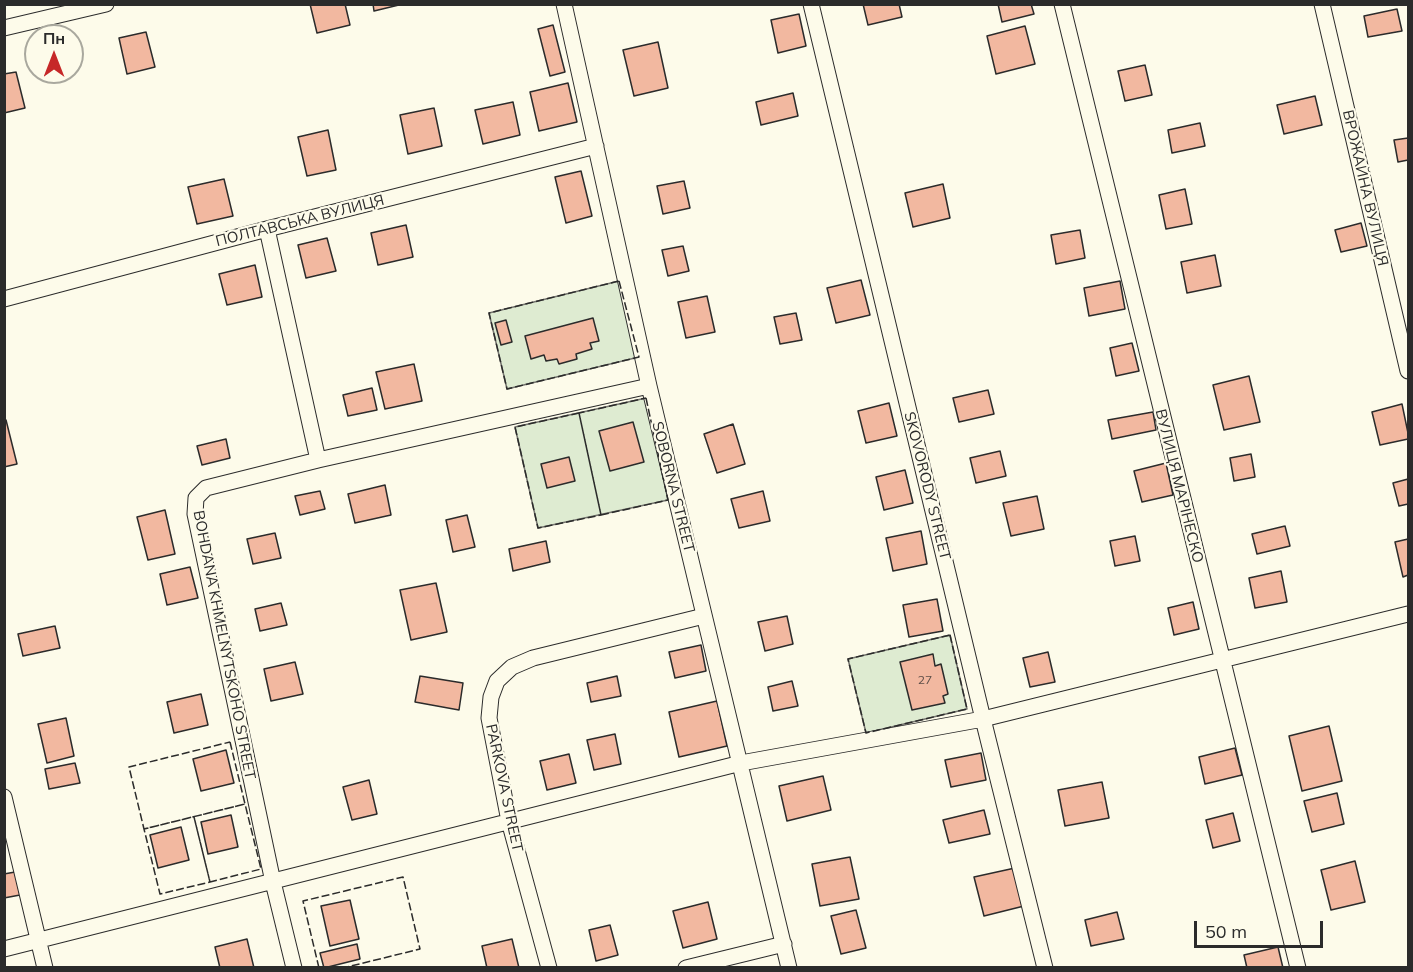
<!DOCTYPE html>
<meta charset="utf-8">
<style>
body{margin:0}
#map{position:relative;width:1413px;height:972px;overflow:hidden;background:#fdfbea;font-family:Mulish,sans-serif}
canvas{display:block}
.frame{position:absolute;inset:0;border:6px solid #2b2b2b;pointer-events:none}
.north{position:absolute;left:24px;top:24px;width:60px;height:60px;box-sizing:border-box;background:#fdfbea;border:2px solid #a9a89e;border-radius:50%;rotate:0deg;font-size:16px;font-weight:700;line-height:24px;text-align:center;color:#2b2b2b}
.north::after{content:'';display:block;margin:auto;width:21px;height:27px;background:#c62828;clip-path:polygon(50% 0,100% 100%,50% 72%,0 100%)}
.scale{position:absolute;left:1194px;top:921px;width:129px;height:27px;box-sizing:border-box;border:3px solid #2b2b2b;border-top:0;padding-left:8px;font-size:18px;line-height:21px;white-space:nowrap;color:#2b2b2b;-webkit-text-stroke:4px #fdfbea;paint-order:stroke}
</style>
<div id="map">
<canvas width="1413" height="972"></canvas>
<div class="frame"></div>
<div class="north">Пн</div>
<div class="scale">50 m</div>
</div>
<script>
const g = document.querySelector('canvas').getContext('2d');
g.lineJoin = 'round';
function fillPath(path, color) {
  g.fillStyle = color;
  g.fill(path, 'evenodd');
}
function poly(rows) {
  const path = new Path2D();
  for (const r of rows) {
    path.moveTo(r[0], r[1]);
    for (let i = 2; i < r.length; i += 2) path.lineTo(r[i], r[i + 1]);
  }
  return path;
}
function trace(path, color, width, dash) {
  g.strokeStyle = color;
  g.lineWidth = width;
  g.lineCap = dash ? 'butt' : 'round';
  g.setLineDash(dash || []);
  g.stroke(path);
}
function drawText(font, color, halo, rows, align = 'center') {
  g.font = font + ' Mulish,sans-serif';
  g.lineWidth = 4.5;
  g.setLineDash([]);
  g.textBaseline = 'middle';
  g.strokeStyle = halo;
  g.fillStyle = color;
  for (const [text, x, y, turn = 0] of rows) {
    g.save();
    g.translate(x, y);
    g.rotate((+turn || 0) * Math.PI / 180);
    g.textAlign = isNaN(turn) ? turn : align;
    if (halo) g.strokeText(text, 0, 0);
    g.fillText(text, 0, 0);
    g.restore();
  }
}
const green = poly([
 [619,281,639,357,507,389,489,313,619,281],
 [646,398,668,500,538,528,515,427,646,398],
 [950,635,967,709,866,733,848,659,950,635]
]);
fillPath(green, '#deebd1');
trace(green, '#74746e', 1.5);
const building = poly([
 [310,4,345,4,350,25,317,33,310,4],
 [373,4,403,4,374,11,373,4],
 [863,4,899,4,902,17,868,25,863,4],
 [998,4,1031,4,1034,14,1002,22,998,4],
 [1397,9,1402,31,1368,37,1364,16,1397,9],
 [799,14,806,46,778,53,771,20,799,14],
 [553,25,565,72,550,76,538,29,553,25],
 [1025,26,1035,64,996,74,987,36,1025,26],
 [146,32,155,67,127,74,119,38,146,32],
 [658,42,668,88,634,96,623,50,658,42],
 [1145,65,1152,95,1125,101,1118,71,1145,65],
 [16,72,25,108,4,113,4,74,16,72],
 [568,83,577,122,539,131,530,92,568,83],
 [793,93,798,116,761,125,756,102,793,93],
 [1315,96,1322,125,1284,134,1277,105,1315,96],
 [513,102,520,135,483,144,475,110,513,102],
 [434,108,442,146,408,154,400,115,434,108],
 [1200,123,1205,146,1172,153,1168,130,1200,123],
 [328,130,336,170,307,176,298,137,328,130],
 [1408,138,1408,160,1398,162,1394,140,1408,138],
 [581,171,592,216,566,223,555,177,581,171],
 [224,179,233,216,197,224,188,187,224,179],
 [684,181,690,208,663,214,657,186,684,181],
 [943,184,950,218,913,227,905,193,943,184],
 [1185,189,1192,224,1166,229,1159,195,1185,189],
 [1361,223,1367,246,1341,252,1335,230,1361,223],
 [406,225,413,257,378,265,371,233,406,225],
 [1080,230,1085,258,1056,264,1051,235,1080,230],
 [327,238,336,271,306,278,298,245,327,238],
 [683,246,689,271,668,276,662,250,683,246],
 [1215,255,1221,286,1187,293,1181,262,1215,255],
 [255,265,262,297,227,305,219,274,255,265],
 [861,280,870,315,836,323,827,288,861,280],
 [1120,281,1125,309,1089,316,1084,288,1120,281],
 [707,296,715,332,686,338,678,302,707,296],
 [796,313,802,340,780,344,774,317,796,313],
 [593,318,599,341,590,343,592,349,576,354,577,359,559,364,557,359,546,361,544,355,531,359,525,336,593,318],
 [506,320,512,342,501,345,495,323,506,320],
 [1132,343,1139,371,1116,376,1110,348,1132,343],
 [414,364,422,401,385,409,376,372,414,364],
 [1249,376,1260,422,1224,430,1213,385,1249,376],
 [372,388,377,410,348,416,343,395,372,388],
 [988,390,994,414,959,422,953,398,988,390],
 [889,403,897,436,866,443,858,411,889,403],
 [1402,404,1408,433,1408,439,1380,445,1372,412,1402,404],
 [1153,412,1156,430,1112,439,1108,420,1153,412],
 [6,420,17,464,4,467,4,421,6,420],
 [633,422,644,462,610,471,599,431,633,422],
 [733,424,745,464,717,473,704,434,733,424],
 [226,439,230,458,202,465,197,446,226,439],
 [1000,451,1006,476,976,483,970,458,1000,451],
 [1251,454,1255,477,1234,481,1230,458,1251,454],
 [569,457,575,481,547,488,541,464,569,457],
 [1166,463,1173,495,1142,502,1134,471,1166,463],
 [905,470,913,503,884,510,876,477,905,470],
 [1408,479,1408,504,1399,506,1393,483,1408,479],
 [385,485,391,515,355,523,348,494,385,485],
 [320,491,325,509,300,515,295,496,320,491],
 [763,491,770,521,739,528,731,499,763,491],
 [1037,496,1044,529,1011,536,1003,503,1037,496],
 [165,510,175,554,148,560,137,517,165,510],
 [467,515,475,547,453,552,446,520,467,515],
 [1285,526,1290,546,1257,554,1252,534,1285,526],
 [921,531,927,564,893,571,886,538,921,531],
 [275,533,281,558,253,564,247,539,275,533],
 [1135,536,1140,561,1115,566,1110,541,1135,536],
 [1408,539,1408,575,1403,577,1395,542,1408,539],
 [546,541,550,562,513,571,509,549,546,541],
 [190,567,198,598,167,605,160,574,190,567],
 [1281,571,1287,602,1255,608,1249,578,1281,571],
 [436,583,447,632,411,640,400,590,436,583],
 [937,599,943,631,909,637,903,605,937,599],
 [1193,602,1199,629,1174,635,1168,608,1193,602],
 [281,603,287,625,260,631,255,609,281,603],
 [787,616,793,644,765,651,758,622,787,616],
 [55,626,60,648,23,656,18,634,55,626],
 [701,645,706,671,675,678,669,652,701,645],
 [1048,652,1055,682,1030,687,1023,658,1048,652],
 [933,654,935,666,941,664,948,694,943,696,945,703,912,710,900,662,933,654],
 [295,662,303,694,271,701,264,669,295,662],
 [420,676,463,683,459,710,415,702,420,676],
 [617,676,621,696,591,702,587,683,617,676],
 [792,681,798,706,773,711,768,687,792,681],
 [201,694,208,725,174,733,167,702,201,694],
 [717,701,727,746,679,757,669,712,717,701],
 [66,718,74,756,47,763,38,724,66,718],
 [1329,726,1342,781,1302,791,1289,736,1329,726],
 [615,734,621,764,594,770,587,740,615,734],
 [1235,748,1242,775,1205,784,1199,757,1235,748],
 [226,750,234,783,201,791,193,759,226,750],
 [981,753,986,780,951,787,945,760,981,753],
 [569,754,576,783,547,790,540,761,569,754],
 [75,763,80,783,49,789,45,769,75,763],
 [823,776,831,810,787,821,779,786,823,776],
 [369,780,377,814,352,820,343,787,369,780],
 [1102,782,1109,818,1065,826,1058,790,1102,782],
 [1337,793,1344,824,1312,832,1304,801,1337,793],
 [984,810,990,834,949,843,943,820,984,810],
 [1233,813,1240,841,1213,848,1206,820,1233,813],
 [231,815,238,847,208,854,201,822,231,815],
 [181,827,189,860,158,868,150,835,181,827],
 [850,857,859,899,820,906,812,864,850,857],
 [1355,861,1365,902,1331,910,1321,870,1355,861],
 [1015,868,1024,906,984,916,974,877,1015,868],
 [15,872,20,895,4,898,4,874,15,872],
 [350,900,359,939,330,946,321,906,350,900],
 [708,902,717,939,683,948,673,911,708,902],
 [856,910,866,948,841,954,831,916,856,910],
 [1117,912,1124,939,1091,946,1085,920,1117,912],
 [610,925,618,955,596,961,589,930,610,925],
 [247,939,254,968,220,968,215,947,247,939],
 [512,939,519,968,487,968,482,946,512,939],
 [357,944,360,959,324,968,320,953,357,944],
 [1278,947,1283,968,1247,968,1244,955,1278,947]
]);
fillPath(building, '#f2b8a0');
trace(building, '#2b2b2b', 1.5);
const street = poly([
 [564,4,649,386,789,968],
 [811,4,983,719,1045,968],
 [1062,4,1298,968],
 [1322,4,1408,371],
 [4,28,106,4],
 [267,229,318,460],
 [4,299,267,229,596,146],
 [4,797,45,968],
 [4,949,741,763,983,719,1408,614],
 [294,968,273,882,195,514,196,498,206,488,318,460,649,386],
 [549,968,509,821,489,718,491,697,497,681,512,667,533,658,704,616],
 [686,968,784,944]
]);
trace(street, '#2b2b2b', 17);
trace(street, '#fdfbea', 15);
trace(poly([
 [619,281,639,357,507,389,489,313,619,281],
 [646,398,668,500,601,515,579,413,646,398],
 [579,413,601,515,538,528,515,427,579,413],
 [950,635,967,709,866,733,848,659,950,635],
 [230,742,245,804,144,829,129,767,230,742],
 [194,817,210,882,261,869,245,804,144,829,160,894,210,882,194,817],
 [319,968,303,901,403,877,420,949,343,968]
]), '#2b2b2b', 1.5, [8, 3]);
drawText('12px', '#5d4e48', null, [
 ["27",925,680]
]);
drawText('15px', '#2b2b2b', '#fdfbea', [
 ["ВРОЖАЙНА ВУЛИЦЯ",1365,188,77],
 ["ПОЛТАВСЬКА ВУЛИЦЯ",300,221,-14],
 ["SKOVORODY STREET",927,486,76],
 ["ВУЛИЦЯ МАРІНЕСКО",1179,486,76],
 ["SOBORNA STREET",673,487,76],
 ["BOHDANA KHMELNYTSKOHO STREET",224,645,79],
 ["PARKOVA STREET",504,788,78]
]);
</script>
